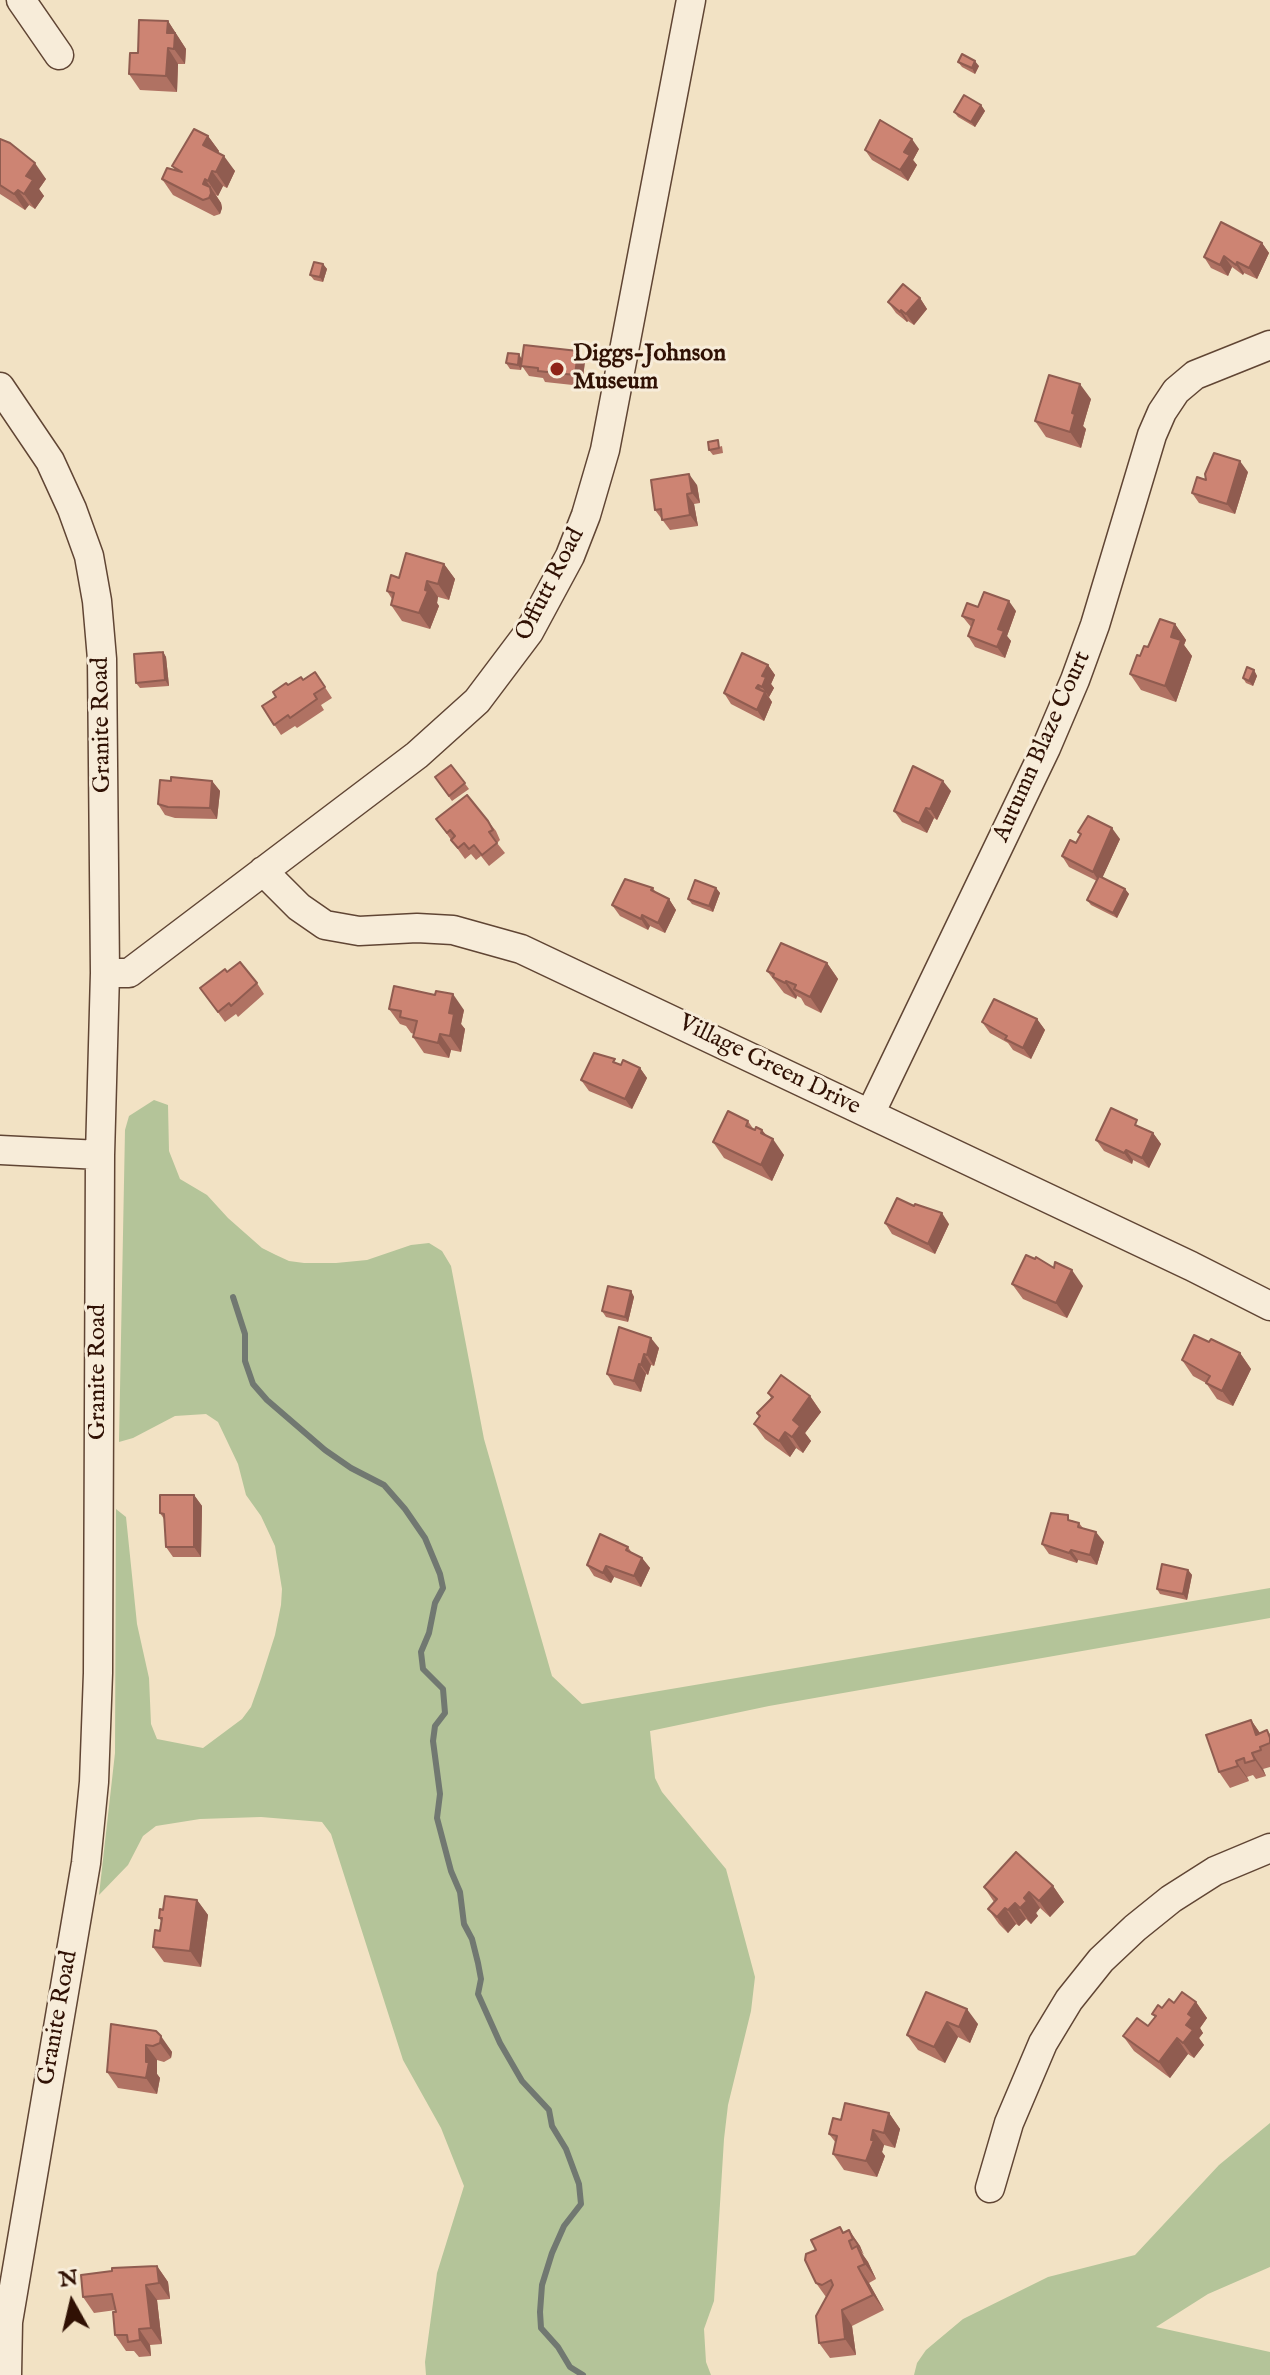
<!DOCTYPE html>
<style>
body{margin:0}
#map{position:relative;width:1270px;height:2375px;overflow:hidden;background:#f2e2c4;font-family:"IM FELL English",serif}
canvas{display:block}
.north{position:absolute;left:32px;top:2263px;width:80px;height:80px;-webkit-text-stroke:6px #f7ecd9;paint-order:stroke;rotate:352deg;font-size:22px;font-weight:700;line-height:32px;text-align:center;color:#301104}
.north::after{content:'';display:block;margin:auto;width:28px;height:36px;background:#301104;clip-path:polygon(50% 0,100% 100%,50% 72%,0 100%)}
</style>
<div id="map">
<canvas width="1270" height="2375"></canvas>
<div class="north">N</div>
</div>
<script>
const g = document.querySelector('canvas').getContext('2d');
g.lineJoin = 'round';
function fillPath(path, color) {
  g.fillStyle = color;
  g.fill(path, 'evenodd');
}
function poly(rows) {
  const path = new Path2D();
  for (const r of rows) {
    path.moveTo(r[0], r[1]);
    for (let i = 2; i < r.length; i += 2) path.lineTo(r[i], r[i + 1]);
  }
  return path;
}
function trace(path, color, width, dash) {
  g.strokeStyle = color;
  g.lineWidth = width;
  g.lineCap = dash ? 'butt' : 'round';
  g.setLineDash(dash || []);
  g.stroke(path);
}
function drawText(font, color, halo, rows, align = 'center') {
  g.font = font + ' "IM FELL English",serif';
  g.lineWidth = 6;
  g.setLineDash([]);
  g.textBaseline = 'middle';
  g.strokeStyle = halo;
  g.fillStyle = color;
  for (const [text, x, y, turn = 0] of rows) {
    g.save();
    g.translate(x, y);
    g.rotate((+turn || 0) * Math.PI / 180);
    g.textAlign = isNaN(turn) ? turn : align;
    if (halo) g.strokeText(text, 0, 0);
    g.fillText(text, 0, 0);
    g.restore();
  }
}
fillPath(poly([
 [154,1100,168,1105,169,1151,180,1179,207,1195,228,1218,262,1248,276,1255,289,1261,304,1263,336,1263,367,1260,411,1245,429,1243,442,1251,451,1266,484,1439,552,1676,582,1704,1270,1588,1270,1618,769,1706,650,1731,655,1778,662,1792,726,1869,755,1977,751,2011,728,2105,724,2139,714,2301,704,2329,706,2362,711,2375,426,2375,425,2362,437,2273,464,2186,441,2128,403,2060,331,1834,322,1822,261,1817,200,1819,156,1826,143,1836,128,1865,99,1895,115,1753,116,1509,126,1517,137,1624,149,1678,151,1724,157,1739,203,1748,242,1719,251,1707,261,1679,275,1635,281,1605,282,1589,275,1546,261,1516,246,1495,238,1464,218,1422,206,1414,175,1416,133,1438,119,1442,125,1130,129,1116],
 [1270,2123,1270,2267,1208,2294,1156,2327,1270,2352,1270,2375,914,2375,917,2363,926,2350,963,2319,1048,2277,1135,2255,1219,2165]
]), '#b4c499');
trace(poly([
 [233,1297,245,1334,245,1361,253,1384,267,1400,325,1450,351,1468,384,1485,405,1509,425,1538,440,1574,443,1588,435,1603,429,1633,421,1652,423,1669,443,1689,445,1713,435,1726,433,1741,440,1794,437,1818,451,1871,460,1892,464,1924,472,1939,478,1963,481,1979,478,1994,500,2043,522,2081,549,2110,552,2126,566,2149,579,2184,581,2204,564,2226,552,2253,542,2285,540,2312,541,2328,558,2347,570,2367,583,2375]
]), '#717871', 6);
const minor = poly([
 [21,0,59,55],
 [0,387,50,461,72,509,89,556,97,601,102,659,105,973,100,1155,98,1673,94,1782,86,1863,8,2322,7,2375],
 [263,871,299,907,325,925,359,931,417,928,453,930,521,949,1191,1266,1270,1306],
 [105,973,129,973,417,755,477,701,529,632,570,556,586,515,605,450,691,0],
 [870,1114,1046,748,1075,680,1095,625,1152,435,1162,412,1176,391,1195,375,1270,345],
 [0,1150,100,1155],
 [990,2188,1009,2123,1043,2043,1069,2000,1101,1960,1135,1928,1171,1899,1215,1871,1270,1848]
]);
trace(minor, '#604534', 31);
trace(minor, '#f7ecd9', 28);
fillPath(poly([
 [168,21,186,49,185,64,178,64,177,92,140,90,129,74,138,53],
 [958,62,979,66,975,74,962,67],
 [981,105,985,111,975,127,958,117,954,112],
 [208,136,219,151,218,153,235,171,227,188,223,186,218,196,216,195,221,203,222,208,220,214,214,216,173,195,162,179,175,170,172,166],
 [0,139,46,179,39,189,44,196,35,209,29,205,25,210,0,194],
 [919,149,913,160,917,165,908,181,872,160,865,150],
 [1262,243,1269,253,1257,279,1244,273,1243,275,1232,267,1228,276,1211,268,1204,257],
 [323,264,327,269,323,282,314,280,310,275],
 [920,298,927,309,914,325,908,321,907,322,896,313,888,302],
 [578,351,585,361,582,386,545,382,543,378,529,376,522,366,521,370,510,369,506,363,519,354,522,360],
 [1091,399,1083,426,1086,429,1081,448,1046,437,1035,421],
 [722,446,723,453,713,455,709,450],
 [1248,472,1235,514,1199,503,1192,493],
 [697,485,700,503,694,504,698,526,670,530,655,510],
 [444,564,455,579,449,600,438,597,437,603,439,606,430,629,402,621,391,605,392,599,387,591,399,578],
 [978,607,1016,611,1007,636,1011,641,1005,658,975,647,968,636,971,627,962,616],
 [1175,624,1186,640,1184,645,1192,656,1176,702,1141,690,1130,674,1140,656,1148,647],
 [163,652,166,657,169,686,140,688,136,683],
 [768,665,775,675,771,684,774,688,769,697,772,702,764,721,731,704,724,693],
 [1254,670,1257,676,1253,686,1246,683,1243,678],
 [315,672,332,698,321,705,324,710,297,728,295,726,281,735,262,706,276,697,288,685,303,680],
 [451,765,469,789,452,801,435,777],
 [212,781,220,791,217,819,175,818,165,815,158,804],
 [951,791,937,820,934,818,927,833,902,822,894,811],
 [467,795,496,831,500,840,497,843,505,853,489,866,481,856,476,860,471,854,465,859,436,819],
 [1078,832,1120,839,1102,878,1125,889,1129,894,1117,918,1091,905,1087,900,1097,881,1069,867,1062,856,1076,843,1080,835],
 [653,888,656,893,669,899,676,910,665,933,650,926,648,930,620,916,612,905],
 [716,888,720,893,713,912,692,904,688,899],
 [827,963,838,979,821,1013,805,1005,801,998,797,996,796,999,784,993,767,971],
 [227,972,257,983,264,994,238,1017,236,1014,225,1022,200,988],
 [389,1009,464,1010,461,1024,465,1029,461,1052,451,1050,449,1058,424,1053,413,1037,414,1034,411,1033,406,1026,400,1024],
 [1037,1019,1045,1030,1031,1059,1013,1050,1008,1043,990,1033,982,1022],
 [618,1064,640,1068,647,1078,632,1109,589,1091,581,1080],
 [748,1121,754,1130,762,1130,784,1155,772,1181,724,1158,713,1142],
 [1143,1128,1153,1133,1161,1144,1149,1168,1133,1160,1132,1164,1104,1151,1096,1140],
 [885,1223,949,1224,935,1254,892,1234],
 [1054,1268,1083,1286,1067,1318,1023,1299,1012,1284],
 [631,1291,634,1297,628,1322,606,1317,602,1311],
 [619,1327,659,1348,654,1366,651,1365,648,1375,646,1374,641,1392,614,1385,607,1374],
 [1209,1342,1240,1353,1251,1369,1233,1406,1217,1399,1206,1383,1193,1376,1182,1360],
 [768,1393,810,1396,821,1412,805,1433,811,1441,803,1453,796,1448,790,1457,765,1439,754,1424,759,1416,757,1413,771,1398],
 [194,1495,202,1506,201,1557,173,1557,166,1547,164,1519,160,1513],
 [1071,1520,1079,1523,1083,1528,1104,1542,1097,1565,1078,1560,1077,1563,1049,1554,1042,1544],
 [628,1547,632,1553,642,1558,650,1568,641,1587,614,1577,611,1583,594,1576,587,1565],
 [1188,1570,1192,1575,1187,1600,1160,1594,1157,1589],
 [1251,1720,1260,1733,1267,1730,1270,1734,1270,1767,1263,1769,1266,1776,1256,1779,1253,1775,1247,1777,1249,1781,1230,1788,1219,1772],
 [1053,1886,1064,1902,1050,1917,1040,1908,1036,1913,1038,1916,1031,1924,1026,1919,1019,1926,1016,1924,1008,1933,999,1924,988,1909,994,1902,984,1887],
 [197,1900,208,1915,201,1967,164,1962,153,1947,160,1931,161,1921,159,1918,163,1910],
 [926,1992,978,2024,970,2043,958,2037,945,2063,918,2050,907,2035],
 [1196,2002,1207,2018,1200,2028,1203,2033,1199,2038,1204,2045,1194,2058,1188,2054,1170,2078,1134,2051,1123,2036,1148,2026,1155,2017,1152,2014,1162,2008,1174,2003],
 [156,2031,172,2052,171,2058,164,2062,157,2060,157,2074,160,2078,157,2094,118,2088,107,2072],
 [889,2113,900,2129,895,2148,884,2145,882,2152,885,2156,877,2177,844,2170,833,2154,836,2143,829,2134,841,2120],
 [849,2230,860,2246,863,2255,868,2262,876,2279,869,2283,884,2310,852,2326,856,2355,830,2358,819,2343,826,2297,816,2283,816,2250],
 [157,2266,168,2282,170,2299,157,2300,162,2344,150,2345,151,2356,139,2357,134,2351,126,2351,115,2335,116,2310,94,2313,83,2297]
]), '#b07263');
fillPath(poly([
 [168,21,186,49,185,64,174,49,167,33],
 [168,48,178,64,177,92,166,76],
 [975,61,979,66,975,74,972,68],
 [981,105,985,111,975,127,971,122],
 [208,136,219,151,214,161,203,145],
 [912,139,919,149,913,160,917,165,908,181,900,170,904,152],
 [224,156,235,171,227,188,216,172],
 [35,163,46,179,39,189,44,196,35,209,24,194,26,176],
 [212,171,223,186,218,196,208,181],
 [205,179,221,203,222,208,220,214,209,198,203,184],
 [18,190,29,205,25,210,14,194],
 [1262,243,1269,253,1257,279,1249,268],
 [1224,256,1232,267,1228,276,1220,265],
 [1237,262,1244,273,1243,275,1236,265],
 [323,264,327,269,323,282,320,277],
 [920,298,927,309,914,325,906,314],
 [901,310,908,321,907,322,900,312],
 [578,351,585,361,582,386,575,375],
 [519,354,522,360,521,370,518,365],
 [1080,384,1091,399,1083,426,1086,429,1081,448,1070,432,1072,413],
 [1240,461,1248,472,1235,514,1227,504],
 [689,474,697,485,700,503,692,493],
 [687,494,694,504,698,526,690,515],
 [444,564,455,579,449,600,438,584],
 [427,581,438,597,437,603,439,606,430,629,419,613],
 [1009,601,1016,611,1007,636,1011,641,1005,658,997,647,998,629],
 [1175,624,1186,640,1184,645,1192,656,1176,702,1165,686,1171,637],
 [163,652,166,657,169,686,165,680],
 [768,665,775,675,771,684,774,688,769,697,762,687,762,676],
 [1254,670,1257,676,1253,686,1249,681],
 [758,685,764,694,765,692,772,702,764,721,757,710,756,688],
 [212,781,220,791,217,819,210,808],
 [943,781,951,791,937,820,930,809],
 [926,808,934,818,927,833,919,823],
 [1112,828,1120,839,1100,883,1093,872],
 [716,888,720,893,713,912,709,906],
 [1125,889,1129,894,1117,918,1113,913],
 [669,899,676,910,665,933,658,923],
 [642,915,650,926,648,930,641,919],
 [827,963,838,979,821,1013,810,997],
 [786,981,797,996,796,999,785,983],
 [453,994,464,1010,461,1024,465,1029,461,1052,450,1036,449,1013],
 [1037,1019,1045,1030,1031,1059,1023,1048],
 [440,1034,451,1050,449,1058,438,1043],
 [640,1068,647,1078,632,1109,625,1099],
 [762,1130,771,1143,773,1139,784,1155,772,1181,761,1165,761,1133],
 [1153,1133,1161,1144,1149,1168,1142,1158],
 [1126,1150,1133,1160,1132,1164,1124,1153],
 [942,1213,949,1224,935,1254,928,1244],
 [1072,1270,1083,1286,1067,1318,1056,1303],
 [631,1291,634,1297,628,1322,625,1317],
 [651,1338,659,1348,654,1366,647,1355],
 [1240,1353,1251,1369,1233,1406,1222,1391],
 [644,1354,651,1365,648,1375,641,1365],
 [639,1364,646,1374,641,1392,634,1381],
 [810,1396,821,1412,805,1433,811,1441,803,1453,792,1437,793,1420],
 [785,1432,796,1448,790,1457,779,1441],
 [194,1495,202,1506,201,1557,194,1547],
 [1096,1532,1104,1542,1097,1565,1090,1555],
 [1071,1550,1078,1560,1077,1563,1069,1553],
 [642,1558,650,1568,641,1587,634,1576],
 [606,1566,614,1577,611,1583,603,1573],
 [1188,1570,1192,1575,1187,1600,1183,1594],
 [1251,1720,1262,1736,1256,1735],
 [1252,1753,1263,1769,1266,1776,1255,1760],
 [1236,1761,1247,1777,1249,1781,1238,1766],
 [1053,1886,1064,1902,1050,1917,1039,1901],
 [1029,1892,1040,1908,1036,1913,1038,1916,1031,1924,1020,1908,1024,1898],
 [197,1900,208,1915,201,1967,190,1951],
 [1015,1903,1026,1919,1019,1926,1008,1910],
 [1005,1908,1016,1924,1008,1933,997,1917],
 [1196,2002,1207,2018,1200,2028,1203,2033,1199,2038,1204,2045,1194,2058,1183,2043,1188,2014],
 [967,2009,978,2024,970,2043,959,2027],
 [947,2022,958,2037,945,2063,934,2047],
 [161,2036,172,2052,171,2058,160,2043],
 [1177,2038,1188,2054,1170,2078,1159,2062],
 [146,2045,157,2060,157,2074,160,2078,157,2094,146,2078],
 [889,2113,900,2129,895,2148,884,2133],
 [873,2130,884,2145,882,2152,885,2156,877,2177,866,2161],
 [849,2230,860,2246,864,2255,853,2239],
 [857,2246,868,2262,876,2279,865,2264],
 [157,2266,168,2282,170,2299,159,2283],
 [858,2267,869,2283,884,2310,873,2295],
 [146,2285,157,2300,162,2344,151,2328],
 [842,2310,852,2326,856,2355,845,2339],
 [139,2329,150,2345,151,2356,140,2340]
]), '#905c50');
const building = poly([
 [139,20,168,21,167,33,175,33,174,49,168,48,166,76,129,74,130,53,138,53,139,20],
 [962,54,975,61,972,68,958,62,962,54],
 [964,95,981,105,971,122,954,112,964,95],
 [880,120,912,139,904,152,910,155,900,170,865,150,880,120],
 [194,129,208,136,203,145,224,156,216,172,212,171,208,181,205,179,203,184,210,187,211,193,209,198,203,200,162,179,167,168,182,172,172,166,194,129],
 [0,139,10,143,35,163,26,176,33,180,24,194,18,190,14,194,0,185,0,139],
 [1221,222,1262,243,1249,268,1237,262,1236,265,1224,256,1220,265,1204,257,1221,222],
 [314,262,323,264,320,277,310,275,314,262],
 [903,284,920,298,906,314,901,310,900,312,888,302,903,284],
 [524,345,578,351,575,375,538,371,538,368,521,366,524,345],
 [508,353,519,354,518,365,506,363,508,353],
 [1049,375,1080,384,1072,413,1075,414,1070,432,1035,421,1049,375],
 [718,440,719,448,709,450,708,442,718,440],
 [1214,453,1240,461,1227,504,1192,493,1197,477,1206,480,1205,474,1214,453],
 [689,474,692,493,687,494,690,515,662,520,661,509,655,510,651,480,689,474],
 [406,553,444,564,438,584,427,581,425,590,428,591,419,613,391,605,394,593,387,591,391,575,399,578,406,553],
 [984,592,1009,601,998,629,1004,631,997,647,968,636,974,620,962,616,967,603,978,607,984,592],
 [1160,619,1175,624,1171,637,1181,640,1165,686,1130,674,1137,655,1140,656,1144,646,1148,647,1160,619],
 [163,652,165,680,136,683,134,654,163,652],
 [742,653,768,665,762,676,766,677,762,687,758,685,756,688,765,692,757,710,724,693,742,653],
 [1247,667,1254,670,1249,681,1243,678,1247,667],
 [315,672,325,687,314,694,317,699,290,718,288,715,274,725,262,706,276,697,273,692,286,683,288,685,301,677,303,680,315,672],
 [451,765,465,783,449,796,435,777,451,765],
 [913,766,943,781,930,809,926,808,919,823,894,811,913,766],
 [171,777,212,781,210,808,168,807,158,804,160,780,171,781,171,777],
 [467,795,488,821,493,830,489,832,497,843,482,855,474,845,469,849,464,843,458,848,451,840,455,836,450,830,447,833,436,819,467,795],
 [1088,816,1112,828,1093,872,1062,856,1070,840,1076,843,1081,834,1078,832,1088,816],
 [1099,876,1125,889,1113,913,1087,900,1099,876],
 [625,879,653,888,651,890,669,899,658,923,642,915,641,919,612,905,625,879],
 [695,880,716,888,709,906,688,899,695,880],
 [781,943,827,963,810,997,794,989,796,985,786,981,785,983,773,977,774,974,767,971,781,943],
 [240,962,257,983,231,1006,229,1003,218,1012,200,988,225,969,227,972,240,962],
 [394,986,435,995,436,991,453,994,449,1013,454,1014,450,1036,440,1034,438,1043,413,1037,417,1021,400,1017,401,1011,389,1009,394,986],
 [994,999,1037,1019,1023,1048,1005,1039,1007,1036,982,1022,994,999],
 [594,1053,615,1059,613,1062,621,1065,623,1060,640,1068,625,1099,581,1080,594,1053],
 [1111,1108,1137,1120,1135,1125,1153,1133,1142,1158,1126,1150,1124,1153,1096,1140,1111,1108],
 [728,1111,748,1121,746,1126,755,1130,756,1127,762,1130,761,1133,773,1139,761,1165,713,1142,728,1111],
 [897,1198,914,1206,915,1204,942,1213,928,1244,885,1223,897,1198],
 [1026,1255,1035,1259,1036,1257,1054,1268,1055,1262,1072,1270,1056,1303,1012,1284,1026,1255],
 [608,1286,631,1291,625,1317,602,1311,608,1286],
 [619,1327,651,1338,647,1355,644,1354,641,1365,639,1364,634,1381,607,1374,619,1327],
 [1194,1335,1209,1342,1211,1339,1240,1353,1222,1391,1206,1383,1210,1376,1182,1360,1194,1335],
 [781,1375,810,1396,793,1420,800,1426,792,1437,785,1432,779,1441,754,1424,760,1416,757,1413,773,1397,768,1393,781,1375],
 [160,1495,194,1495,194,1547,166,1547,164,1514,160,1513,160,1495],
 [1051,1513,1068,1515,1068,1520,1079,1523,1078,1527,1096,1532,1090,1555,1071,1550,1069,1553,1042,1544,1051,1513],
 [600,1534,628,1547,626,1550,642,1558,634,1576,606,1566,603,1573,587,1565,600,1534],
 [1162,1564,1188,1570,1183,1594,1157,1589,1162,1564],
 [1251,1720,1256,1735,1267,1730,1270,1738,1270,1743,1260,1747,1261,1750,1252,1753,1255,1760,1245,1763,1244,1758,1236,1761,1238,1766,1219,1772,1206,1735,1251,1720],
 [1016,1852,1053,1886,1039,1901,1029,1892,1024,1898,1027,1901,1020,1908,1015,1903,1008,1910,1005,1908,997,1917,988,1909,997,1899,984,1887,1016,1852],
 [165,1896,197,1900,190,1951,153,1947,155,1930,160,1931,162,1918,159,1918,160,1909,163,1910,165,1896],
 [926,1992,967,2009,959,2027,947,2022,934,2047,907,2035,926,1992],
 [1182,1992,1196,2002,1188,2014,1192,2017,1186,2025,1193,2030,1183,2043,1177,2038,1159,2062,1123,2036,1137,2018,1148,2026,1156,2016,1152,2014,1158,2005,1162,2008,1169,1999,1174,2003,1182,1992],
 [111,2024,156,2031,161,2036,160,2043,153,2046,146,2045,146,2062,149,2062,146,2078,107,2072,111,2024],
 [845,2103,889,2113,884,2133,873,2130,871,2140,874,2140,866,2161,833,2154,837,2136,829,2134,833,2118,841,2120,845,2103],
 [840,2227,843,2233,849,2230,853,2239,849,2241,852,2249,857,2246,865,2264,858,2267,873,2295,842,2310,845,2339,819,2343,816,2316,833,2285,831,2280,822,2285,816,2283,805,2260,806,2254,816,2250,811,2240,840,2227],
 [157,2266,159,2283,146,2285,151,2328,139,2329,140,2340,128,2342,127,2335,115,2335,113,2312,116,2312,112,2294,83,2297,81,2275,112,2271,112,2268,157,2266]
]);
fillPath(building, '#cd8473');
trace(building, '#905c50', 2);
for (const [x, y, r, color] of [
 [557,369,8,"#8f2418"]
]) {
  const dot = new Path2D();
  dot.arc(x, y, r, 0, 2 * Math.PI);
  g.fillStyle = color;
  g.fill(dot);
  trace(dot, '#f7ecd9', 3);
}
drawText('bold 24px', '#301104', '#f7ecd9', [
 ["Diggs-Johnson",573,355],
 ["Museum",573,383]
], 'left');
drawText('24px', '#301104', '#f7ecd9', [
 ["Offutt Road",551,585,-63],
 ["Granite Road",103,725,-91],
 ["Autumn Blaze Court",1043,747,-66],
 ["Village Green Drive",769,1066,26],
 ["Granite Road",99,1372,-90],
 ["Granite Road",59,2018,-80]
]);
</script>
